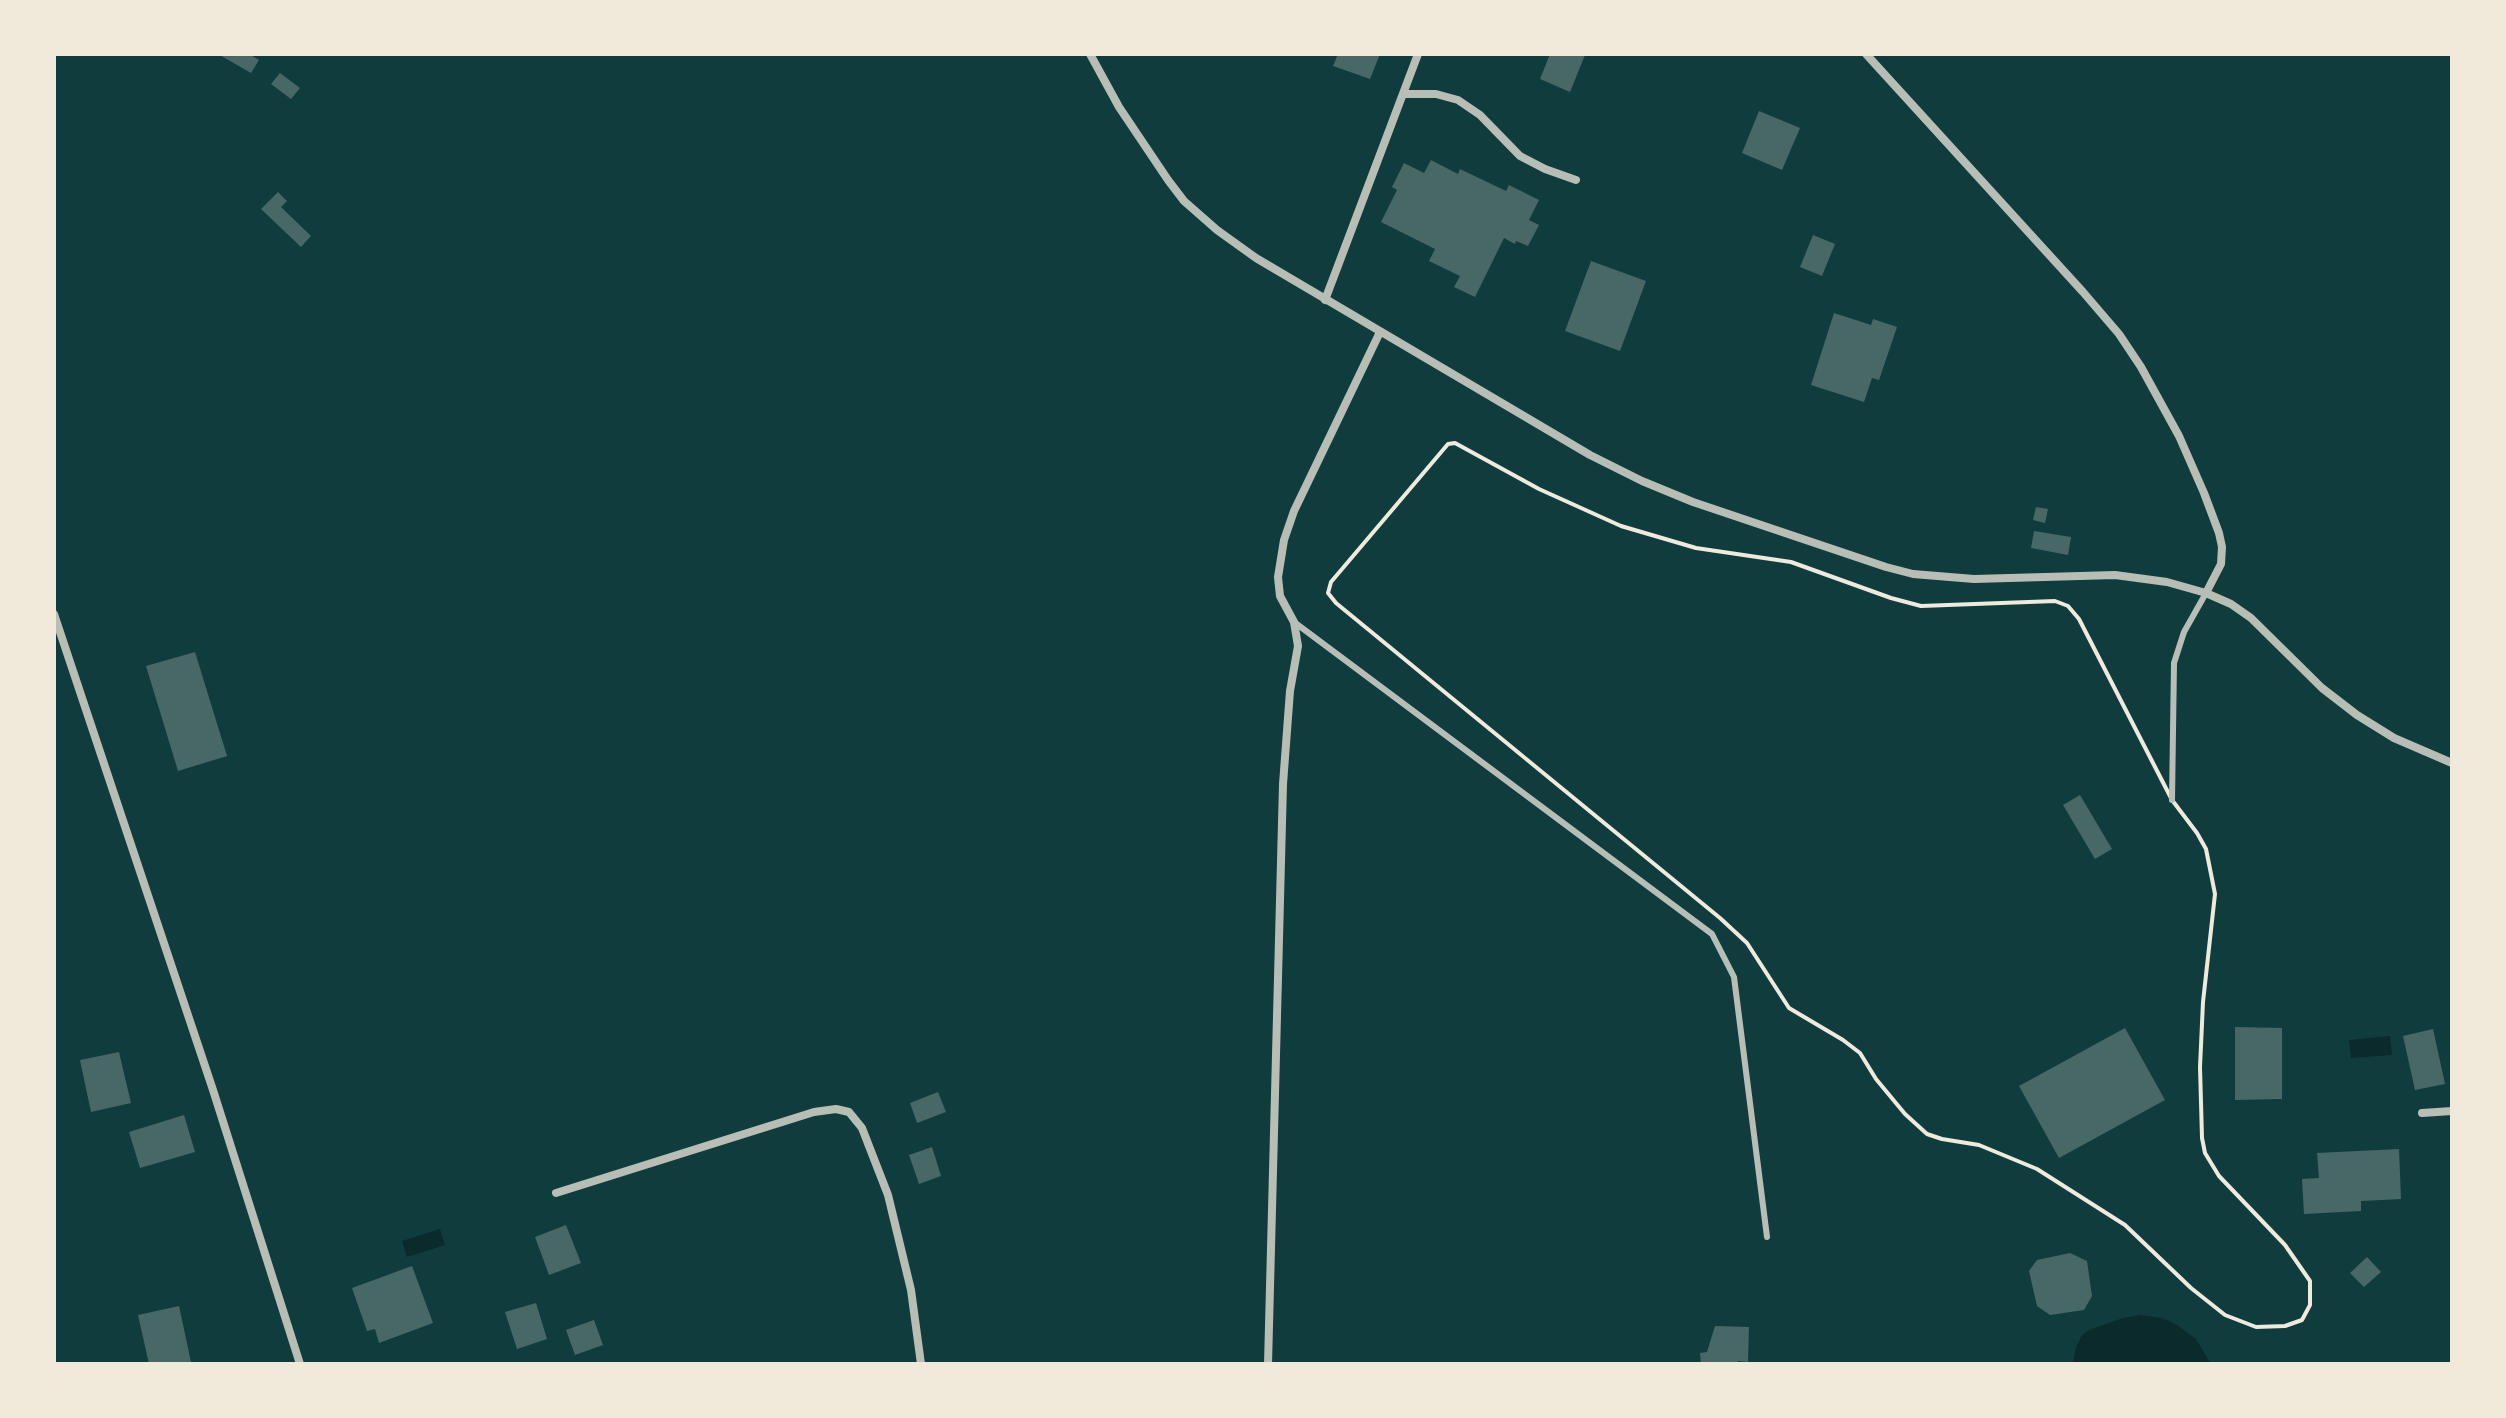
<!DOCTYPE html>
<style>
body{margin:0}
#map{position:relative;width:2506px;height:1418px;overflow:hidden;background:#0f3d3e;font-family:"Sofia Sans Condensed",sans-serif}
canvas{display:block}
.frame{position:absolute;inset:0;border:56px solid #f1e9da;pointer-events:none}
</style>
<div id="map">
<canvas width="2506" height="1418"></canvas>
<div class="frame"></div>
</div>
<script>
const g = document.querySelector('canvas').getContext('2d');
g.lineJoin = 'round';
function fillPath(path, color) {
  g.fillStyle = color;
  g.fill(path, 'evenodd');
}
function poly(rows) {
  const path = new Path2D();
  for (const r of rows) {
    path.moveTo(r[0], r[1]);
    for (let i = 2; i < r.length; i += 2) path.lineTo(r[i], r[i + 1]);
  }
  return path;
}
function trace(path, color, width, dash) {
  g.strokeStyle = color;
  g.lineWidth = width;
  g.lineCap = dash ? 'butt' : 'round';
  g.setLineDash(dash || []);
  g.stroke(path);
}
fillPath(poly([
 [2390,1036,2392,1055,2351,1058,2349,1040],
 [440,1229,445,1245,407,1257,402,1241],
 [2140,1315,2162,1318,2177,1325,2196,1339,2211,1364,2073,1364,2076,1347,2082,1335,2089,1330,2123,1318]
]), '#0a2a2b');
fillPath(poly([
 [218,54,249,54,259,60,251,73],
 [1338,54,1380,54,1370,79,1333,66],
 [1550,54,1585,55,1570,92,1540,79],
 [280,73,300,88,291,99,271,84],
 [1759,111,1800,128,1782,170,1742,153],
 [1431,160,1458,174,1460,169,1506,191,1509,185,1539,200,1529,220,1539,225,1528,246,1516,241,1515,244,1504,238,1475,297,1454,287,1460,276,1429,261,1435,249,1381,222,1397,190,1392,187,1404,163,1424,173],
 [278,192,287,201,281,207,311,236,301,247,261,209],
 [1813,235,1835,244,1822,276,1800,267],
 [1591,261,1646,281,1620,351,1565,331],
 [1834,313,1871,325,1873,319,1897,327,1879,380,1872,378,1864,402,1811,385],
 [2036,507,2048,509,2045,523,2033,520],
 [2034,531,2071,537,2068,555,2031,548],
 [195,652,227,756,178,771,146,666],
 [2080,795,2112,849,2095,859,2063,805],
 [2235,1027,2282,1028,2282,1099,2235,1100],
 [2125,1028,2165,1100,2059,1158,2019,1086],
 [2433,1029,2445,1084,2415,1090,2403,1036],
 [119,1052,131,1103,91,1112,80,1060],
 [938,1092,946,1112,917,1123,910,1103],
 [184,1115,195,1152,140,1168,129,1132],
 [932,1147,941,1176,919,1184,909,1155],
 [2399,1149,2401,1199,2361,1201,2361,1211,2304,1214,2302,1179,2319,1178,2317,1153],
 [566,1225,581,1263,549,1275,535,1237],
 [2070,1253,2087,1261,2092,1296,2084,1310,2050,1315,2037,1306,2029,1271,2037,1260],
 [2367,1257,2381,1272,2364,1287,2350,1273],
 [412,1266,433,1323,379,1343,375,1329,367,1331,352,1288],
 [536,1303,547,1339,517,1349,505,1312],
 [179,1306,191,1362,149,1364,138,1315],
 [594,1320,603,1345,575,1355,566,1330],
 [1715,1326,1749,1327,1748,1362,1738,1361,1738,1364,1701,1364,1700,1353,1707,1352]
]), '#486865');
trace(poly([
 [1455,443,1539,489,1621,526,1696,548,1791,562,1891,598,1921,606,2055,601,2068,606,2079,619,2172,800,2197,833,2206,849,2215,894,2203,1002,2200,1067,2202,1138,2205,1153,2219,1176,2285,1245,2310,1281,2310,1305,2302,1320,2285,1326,2256,1327,2225,1315,2191,1288,2125,1225,2037,1169,1979,1145,1942,1139,1927,1134,1905,1114,1876,1079,1860,1053,1843,1040,1789,1008,1747,943,1720,918,1336,603,1328,593,1331,582,1448,444,1455,443]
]), '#f1e9da', 4);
trace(poly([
 [1294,622,1712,934,1734,977,1767,1237],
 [2172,800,2174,663,2184,632,2206,593]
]), '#b8beb3', 6);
trace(poly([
 [1090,54,1119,107,1168,180,1184,201,1217,230,1256,258,1590,455,1642,481,1693,502,1886,567,1913,574,1974,579,2115,575,2167,582,2206,593,2231,604,2251,618,2322,688,2357,715,2394,738,2452,763],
 [1866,54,2083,292,2119,334,2141,367,2179,436,2204,493,2219,533,2222,547,2221,564,2206,593],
 [1403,94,1436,94,1458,100,1480,115,1520,156,1545,169,1576,180],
 [1325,300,1418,54],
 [54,614,213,1090,300,1364],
 [2422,1113,2452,1111],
 [556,1193,814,1112,836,1109,849,1112,862,1128,888,1195,911,1290,921,1364],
 [1268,1364,1283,784,1290,691,1298,646,1294,622,1280,596,1278,577,1284,540,1294,511,1380,332]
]), '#b8beb3', 8);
</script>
